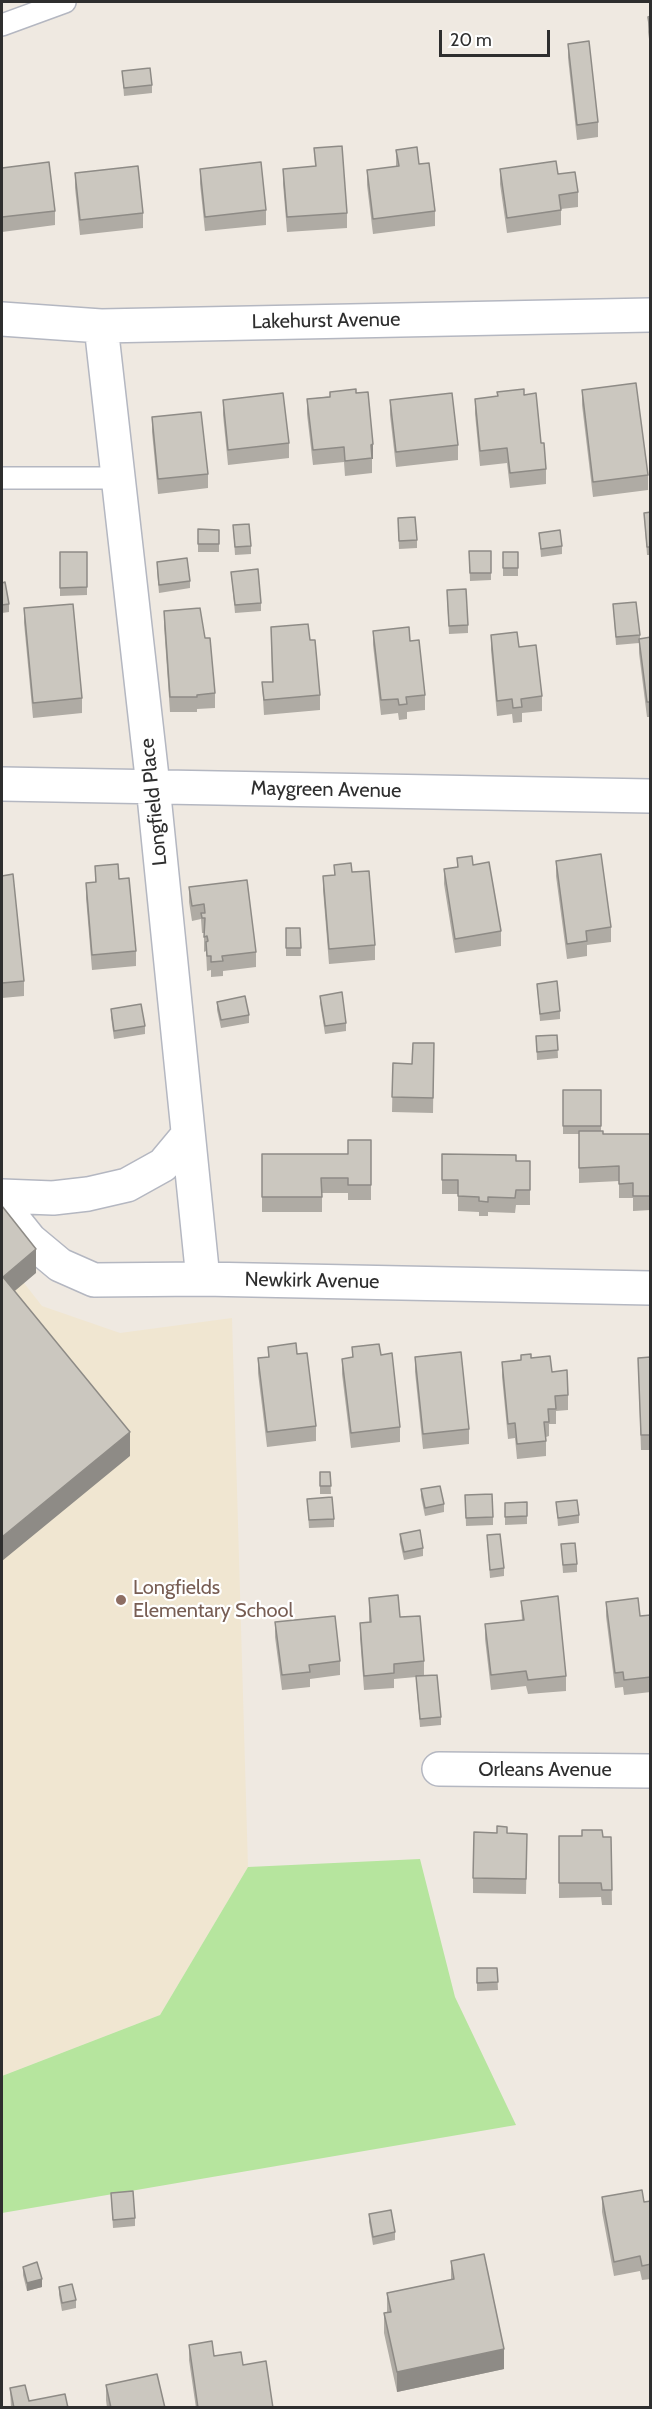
<!DOCTYPE html>
<style>
body{margin:0}
#map{position:relative;width:652px;height:2409px;overflow:hidden;background:#efe9e1;font-family:Cabin,sans-serif}
canvas{display:block}
.frame{position:absolute;inset:0;border:3px solid #2e2e2e;pointer-events:none}
.scale{position:absolute;left:439px;top:30px;width:111px;height:27px;box-sizing:border-box;border:3px solid #2e2e2e;border-top:0;padding-left:8px;font-size:18px;line-height:21px;white-space:nowrap;color:#2e2e2e;-webkit-text-stroke:4px #fff;paint-order:stroke}
</style>
<div id="map">
<canvas width="652" height="2409"></canvas>
<div class="frame"></div>
<div class="scale">20 m</div>
</div>
<script>
const g = document.querySelector('canvas').getContext('2d');
g.lineJoin = 'round';
function fillPath(path, color) {
  g.fillStyle = color;
  g.fill(path, 'evenodd');
}
function poly(rows) {
  const path = new Path2D();
  for (const r of rows) {
    path.moveTo(r[0], r[1]);
    for (let i = 2; i < r.length; i += 2) path.lineTo(r[i], r[i + 1]);
  }
  return path;
}
function trace(path, color, width, dash) {
  g.strokeStyle = color;
  g.lineWidth = width;
  g.lineCap = dash ? 'butt' : 'round';
  g.setLineDash(dash || []);
  g.stroke(path);
}
function drawText(font, color, halo, rows, align = 'center') {
  g.font = font + ' Cabin,sans-serif';
  g.lineWidth = 4.5;
  g.setLineDash([]);
  g.textBaseline = 'middle';
  g.strokeStyle = halo;
  g.fillStyle = color;
  for (const [text, x, y, turn = 0] of rows) {
    g.save();
    g.translate(x, y);
    g.rotate((+turn || 0) * Math.PI / 180);
    g.textAlign = isNaN(turn) ? turn : align;
    if (halo) g.strokeText(text, 0, 0);
    g.fillText(text, 0, 0);
    g.restore();
  }
}
fillPath(poly([
 [2,1255,42,1306,120,1333,232,1318,248,1867,160,2015,2,2076]
]), '#f0e6d1');
fillPath(poly([
 [420,1859,455,1997,516,2125,2,2213,2,2076,160,2015,248,1867]
]), '#b6e59e');
const service = poly([
 [2,25,65,2],
 [2,478,118,478]
]);
const minor = poly([
 [2,319,101,326,650,315],
 [101,326,153,786,203,1279],
 [2,784,650,796],
 [2,1196,53,1198,88,1194,127,1185,163,1165,188,1135],
 [2,1205,30,1240,60,1265,94,1280,203,1279,650,1288],
 [439,1769,650,1771]
]);
trace(service, '#b4b7c1', 24);
trace(minor, '#b4b7c1', 36);
trace(service, '#fff', 21);
trace(minor, '#fff', 33);
fillPath(poly([
 [651,16,651,53,648,32,648,17],
 [568,44,598,122,598,137,577,140,568,58],
 [122,71,152,85,152,93,124,96],
 [314,148,347,213,347,228,287,232,283,184,283,169,315,167],
 [396,150,435,211,435,226,373,234,367,185,367,170,396,167],
 [2,168,55,211,55,225,2,232],
 [200,169,266,210,266,225,205,231,200,184],
 [500,169,558,174,578,192,578,207,561,209,561,225,507,233,500,184],
 [75,173,143,213,143,228,80,235,75,188],
 [582,390,648,475,648,490,593,497,582,405],
 [356,393,373,459,372,459,372,473,345,476,344,462,313,465,307,414,307,399],
 [524,395,541,443,546,469,546,484,510,488,507,463,480,466,475,414,475,399],
 [223,400,289,443,289,458,228,465,223,415],
 [390,400,458,445,458,460,396,467,390,415],
 [152,417,208,474,208,488,158,494,152,432],
 [651,512,651,555,647,555,644,513],
 [398,518,417,540,417,548,399,549],
 [233,525,251,546,251,554,235,555],
 [219,530,219,552,198,552,198,544],
 [539,533,562,546,562,554,541,557],
 [469,551,491,551,491,580,470,581],
 [60,552,87,552,87,595,60,596],
 [503,552,518,552,518,576,503,576],
 [157,562,190,581,190,588,159,593,157,570],
 [231,572,261,603,261,611,235,613],
 [2,583,9,604,9,612,2,613],
 [447,598,468,625,468,633,449,634],
 [613,604,640,635,640,639,651,637,651,717,647,717,639,653,639,643,616,645],
 [24,608,82,698,82,713,33,718,24,623],
 [164,611,215,693,215,708,197,709,197,712,170,712,164,626],
 [271,627,310,640,320,695,320,710,264,715,262,682,272,682],
 [373,631,410,641,425,695,425,710,407,712,407,719,399,720,398,713,381,715,373,645],
 [491,635,519,647,542,696,542,711,522,713,522,722,513,723,512,714,497,716,491,650],
 [457,858,473,865,501,931,501,946,455,953,444,884,444,869,457,867],
 [556,861,611,927,611,942,587,945,587,956,567,959,556,876],
 [334,865,352,872,375,945,375,960,329,964,323,890,323,876,334,875],
 [95,866,136,951,136,966,92,970,86,898,86,883,95,882],
 [2,876,24,981,24,996,2,998],
 [189,887,256,952,256,967,223,971,223,976,211,977,211,970,207,971,206,951,204,952,204,933,202,933,201,919,192,921,189,902],
 [286,928,300,928,301,956,286,956],
 [537,984,560,1011,560,1019,540,1021],
 [320,996,346,1023,346,1031,325,1034,320,1003],
 [217,1002,249,1015,249,1023,221,1028,217,1010],
 [111,1009,145,1026,145,1034,114,1039,111,1017],
 [557,1035,558,1058,537,1060,536,1036],
 [434,1043,433,1113,392,1112,393,1063,412,1064],
 [563,1090,601,1090,601,1131,603,1134,651,1134,651,1210,633,1211,633,1198,619,1198,619,1181,579,1183,579,1134,563,1134],
 [371,1140,371,1200,348,1200,348,1193,322,1193,322,1212,262,1212,262,1154,348,1154],
 [442,1154,516,1161,530,1161,530,1205,516,1205,515,1213,488,1212,488,1216,479,1216,479,1212,458,1211,458,1194,442,1194],
 [268,1347,316,1426,316,1441,267,1447,258,1373,258,1358,268,1357],
 [352,1347,381,1355,400,1427,400,1442,351,1448,342,1374,342,1359,352,1357],
 [415,1357,469,1429,469,1444,423,1449,415,1372],
 [651,1357,651,1450,641,1450,638,1358],
 [531,1358,552,1372,568,1395,568,1410,556,1411,556,1424,549,1424,549,1436,546,1437,546,1456,517,1459,515,1438,508,1439,502,1377,502,1362],
 [320,1472,330,1472,331,1494,320,1494],
 [421,1489,444,1504,444,1512,425,1516,421,1497],
 [465,1495,493,1517,493,1525,466,1526],
 [307,1499,334,1519,334,1527,309,1528],
 [527,1502,527,1524,505,1525,505,1503],
 [556,1502,579,1515,579,1523,558,1526],
 [400,1534,423,1548,423,1556,404,1560,400,1542],
 [487,1535,504,1568,504,1576,490,1578],
 [561,1544,577,1564,577,1572,563,1573],
 [369,1598,400,1617,424,1661,424,1676,441,1717,441,1725,420,1727,416,1677,394,1679,394,1688,364,1690,360,1638,360,1623,369,1622],
 [521,1601,566,1676,566,1691,528,1694,526,1686,491,1690,485,1639,485,1624,522,1621],
 [606,1602,640,1616,651,1615,651,1692,624,1695,623,1687,615,1688,606,1616],
 [275,1622,340,1661,340,1675,310,1679,310,1687,282,1690,275,1637],
 [582,1830,603,1837,611,1837,612,1905,602,1905,601,1897,559,1898,559,1836,582,1836],
 [507,1833,527,1849,526,1894,473,1893,473,1878],
 [477,1968,497,1968,498,1990,477,1991],
 [111,2193,135,2218,135,2226,113,2228],
 [602,2197,644,2202,651,2201,651,2279,642,2280,640,2271,614,2276,602,2212],
 [369,2214,395,2232,395,2240,373,2245,369,2222],
 [451,2261,504,2369,397,2392,384,2333,384,2313,387,2312,387,2293,451,2280],
 [23,2267,42,2287,27,2291,23,2275],
 [59,2287,76,2300,76,2308,62,2311,59,2295],
 [189,2345,214,2356,243,2365,273,2408,196,2408,189,2360],
 [106,2385,165,2408,107,2408,106,2400],
 [10,2388,29,2401,68,2408,11,2408]
]), '#afaba4');
fillPath(poly([
 [373,444,373,459,372,459,371,445],
 [36,1249,36,1273,3,1301,3,1277],
 [130,1432,130,1456,2,1561,2,1537],
 [42,2279,42,2287,27,2291,27,2283],
 [504,2349,504,2369,397,2392,397,2372]
]), '#8e8b86');
const building = poly([
 [651,16,651,38,648,17,651,16],
 [589,41,598,122,577,125,568,44,589,41],
 [150,68,152,85,124,88,122,71,150,68],
 [342,146,347,213,287,217,283,169,316,166,314,148,342,146],
 [417,147,419,164,429,163,435,211,373,219,367,170,399,166,396,150,417,147],
 [556,161,558,174,575,172,578,192,559,195,561,210,507,218,500,169,556,161],
 [49,162,55,211,2,217,2,168,49,162],
 [261,162,266,210,205,217,200,169,261,162],
 [138,166,143,213,80,220,75,173,138,166],
 [636,383,648,475,593,482,582,390,636,383],
 [356,389,356,393,368,392,373,444,371,445,372,458,345,461,344,447,313,450,307,399,330,397,330,392,356,389],
 [524,389,524,395,536,393,541,443,544,443,546,469,510,473,507,448,480,451,475,399,498,396,497,392,524,389],
 [283,393,289,443,228,450,223,400,283,393],
 [452,393,458,445,396,452,390,400,452,393],
 [201,412,208,474,158,479,152,417,201,412],
 [651,512,651,547,647,547,644,513,651,512],
 [415,517,417,540,399,541,398,518,415,517],
 [249,524,251,546,235,547,233,525,249,524],
 [198,529,219,530,219,544,198,544,198,529],
 [560,530,562,546,541,549,539,533,560,530],
 [469,551,491,551,491,573,470,573,469,551],
 [60,552,87,552,87,587,60,588,60,552],
 [503,552,518,552,518,568,503,568,503,552],
 [187,558,190,581,159,585,157,562,187,558],
 [258,569,261,603,235,605,231,572,258,569],
 [5,582,9,604,2,605,2,583,5,582],
 [466,589,468,625,449,626,447,590,466,589],
 [636,602,640,635,616,637,613,604,636,602],
 [73,604,82,698,33,703,24,608,73,604],
 [200,608,205,638,210,638,215,693,197,695,197,697,170,697,164,611,200,608],
 [308,624,310,640,315,640,320,695,264,700,262,682,273,682,271,627,308,624],
 [409,627,410,641,419,640,425,695,406,697,407,704,399,705,398,699,381,700,373,631,409,627],
 [517,632,519,647,536,645,542,696,521,699,522,707,513,708,512,699,497,701,491,635,517,632],
 [651,637,651,702,647,702,639,639,651,637],
 [601,854,611,927,586,931,587,941,567,944,556,861,601,854],
 [472,856,473,865,489,862,501,931,455,939,444,869,458,867,457,858,472,856],
 [351,863,352,872,369,871,375,945,329,949,323,876,335,875,334,865,351,863],
 [118,864,119,879,129,878,136,951,92,955,86,883,96,882,95,866,118,864],
 [13,874,24,981,2,983,2,876,13,874],
 [247,880,256,952,222,956,223,961,211,962,211,956,207,956,206,942,208,941,207,936,204,937,205,918,202,918,201,913,205,913,204,904,192,906,189,887,247,880],
 [286,928,300,928,301,948,286,948,286,928],
 [557,981,560,1011,540,1014,537,984,557,981],
 [342,992,346,1023,325,1026,320,996,342,992],
 [245,996,249,1015,221,1020,217,1002,245,996],
 [141,1004,145,1026,114,1031,111,1009,141,1004],
 [557,1035,558,1050,537,1052,536,1036,557,1035],
 [413,1043,434,1043,433,1098,392,1097,393,1063,412,1064,413,1043],
 [563,1090,601,1090,601,1126,563,1126,563,1090],
 [579,1131,603,1131,603,1134,651,1134,651,1196,633,1196,633,1183,619,1184,619,1166,579,1168,579,1131],
 [348,1140,371,1140,371,1185,348,1185,348,1178,321,1178,322,1197,262,1197,262,1154,348,1154,348,1140],
 [442,1154,516,1155,516,1161,530,1161,530,1190,516,1190,515,1198,488,1197,488,1202,479,1201,479,1197,458,1196,458,1180,442,1180,442,1154],
 [2,1206,36,1249,3,1277,130,1432,2,1537,2,1206],
 [296,1343,297,1354,307,1353,316,1426,267,1432,258,1358,269,1357,268,1347,296,1343],
 [379,1344,381,1355,392,1353,400,1427,351,1433,342,1359,353,1357,352,1347,379,1344],
 [461,1352,469,1429,423,1434,415,1357,461,1352],
 [531,1354,531,1358,550,1356,552,1372,567,1370,568,1395,555,1396,556,1409,548,1409,549,1422,544,1422,546,1441,517,1444,515,1423,508,1424,502,1362,521,1360,521,1355,531,1354],
 [651,1357,651,1435,641,1435,638,1358,651,1357],
 [320,1472,330,1472,331,1486,320,1486,320,1472],
 [440,1486,444,1504,425,1508,421,1489,440,1486],
 [492,1494,493,1517,466,1518,465,1495,492,1494],
 [332,1497,334,1519,309,1520,307,1499,332,1497],
 [577,1500,579,1515,558,1518,556,1502,577,1500],
 [527,1502,527,1516,505,1517,505,1503,527,1502],
 [420,1530,423,1548,404,1552,400,1534,420,1530],
 [500,1534,504,1568,490,1570,487,1535,500,1534],
 [575,1543,577,1564,563,1565,561,1544,575,1543],
 [398,1595,400,1617,420,1616,424,1661,394,1664,394,1673,364,1676,360,1623,371,1622,369,1598,398,1595],
 [558,1596,566,1676,528,1680,526,1671,491,1675,485,1624,524,1620,521,1601,558,1596],
 [638,1598,640,1616,651,1615,651,1677,624,1680,623,1672,615,1673,606,1602,638,1598],
 [335,1616,340,1661,309,1665,310,1672,282,1675,275,1622,335,1616],
 [437,1675,441,1717,420,1719,416,1676,437,1675],
 [497,1826,507,1827,507,1833,527,1834,526,1879,473,1878,474,1832,497,1833,497,1826],
 [582,1830,602,1830,603,1837,611,1837,612,1890,602,1890,601,1883,559,1883,559,1836,582,1836,582,1830],
 [477,1968,497,1968,498,1982,477,1983,477,1968],
 [642,2190,644,2202,651,2201,651,2264,642,2266,640,2256,614,2262,602,2197,642,2190],
 [133,2191,135,2218,113,2220,111,2193,133,2191],
 [391,2210,395,2232,373,2237,369,2214,391,2210],
 [484,2254,504,2349,397,2372,384,2313,391,2312,387,2293,454,2279,451,2261,484,2254],
 [37,2262,42,2279,27,2283,23,2267,37,2262],
 [72,2284,76,2300,62,2303,59,2287,72,2284],
 [212,2341,214,2356,241,2352,243,2365,266,2361,273,2408,198,2408,189,2345,212,2341],
 [157,2374,165,2408,111,2408,106,2385,157,2374],
 [25,2385,29,2401,65,2394,68,2408,14,2408,10,2388,25,2385]
]);
fillPath(building, '#cbc7bf');
trace(building, '#8e8b86', 1.5);
for (const [x, y, r, color] of [
 [121,1600,6,"#8d6e63"]
]) {
  const dot = new Path2D();
  dot.arc(x, y, r, 0, 2 * Math.PI);
  g.fillStyle = color;
  g.fill(dot);
  trace(dot, '#fff', 2);
}
drawText('20px', '#2e2e2e', '#fff', [
 ["Lakehurst Avenue",326,321,-1],
 ["Maygreen Avenue",326,790,1],
 ["Longfield Place",154,802,-96],
 ["Newkirk Avenue",312,1281,1],
 ["Orleans Avenue",545,1770]
]);
drawText('20px', '#785e54', '#fff', [
 ["Longfields",133,1588],
 ["Elementary School",133,1611]
], 'left');
</script>
